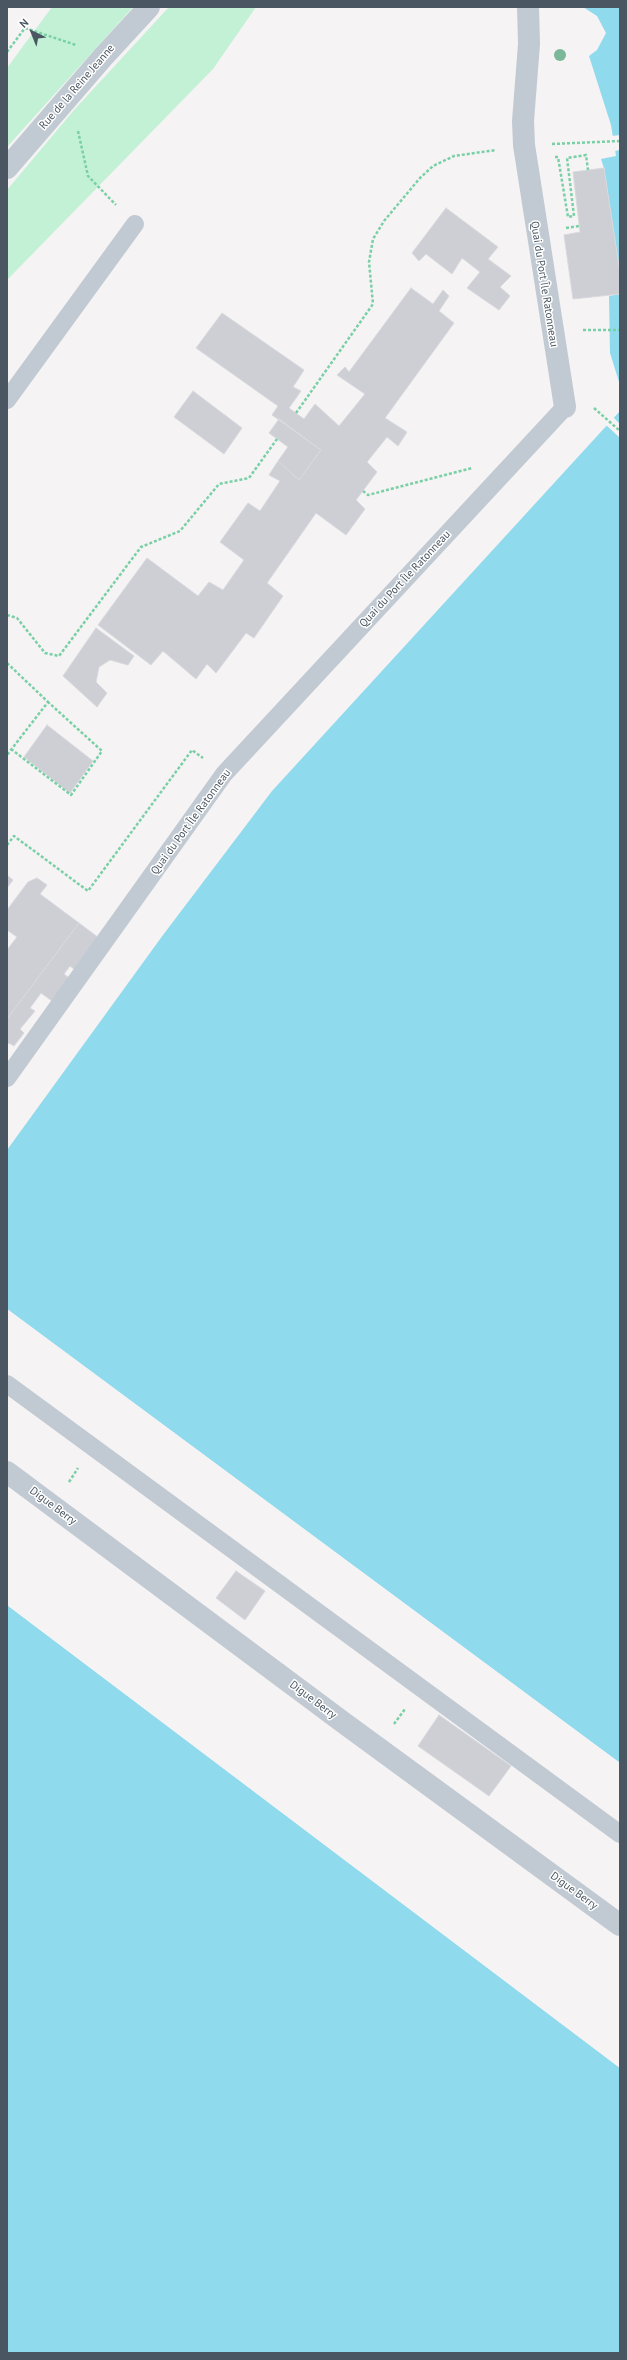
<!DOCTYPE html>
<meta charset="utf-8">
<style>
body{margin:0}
#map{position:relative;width:627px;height:2360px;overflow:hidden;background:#f5f3f3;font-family:"PT Sans",sans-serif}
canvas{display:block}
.frame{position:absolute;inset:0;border:8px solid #4a5661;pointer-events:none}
.north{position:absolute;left:12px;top:12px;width:40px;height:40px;-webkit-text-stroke:3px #fff;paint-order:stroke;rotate:317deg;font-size:11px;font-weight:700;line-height:16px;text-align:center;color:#4a5661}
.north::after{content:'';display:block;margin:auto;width:14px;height:18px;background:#4a5661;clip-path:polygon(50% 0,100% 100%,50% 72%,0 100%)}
</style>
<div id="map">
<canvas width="627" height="2360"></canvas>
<div class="frame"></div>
<div class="north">N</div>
</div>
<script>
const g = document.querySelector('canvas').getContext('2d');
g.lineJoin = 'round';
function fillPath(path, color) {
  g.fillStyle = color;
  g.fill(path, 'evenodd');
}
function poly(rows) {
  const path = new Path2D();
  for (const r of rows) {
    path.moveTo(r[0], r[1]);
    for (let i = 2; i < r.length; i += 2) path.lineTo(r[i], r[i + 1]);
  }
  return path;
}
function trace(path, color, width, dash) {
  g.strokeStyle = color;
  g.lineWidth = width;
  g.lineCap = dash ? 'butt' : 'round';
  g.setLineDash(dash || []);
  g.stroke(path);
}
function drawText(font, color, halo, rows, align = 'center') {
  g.font = font + ' "PT Sans",sans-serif';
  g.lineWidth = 3;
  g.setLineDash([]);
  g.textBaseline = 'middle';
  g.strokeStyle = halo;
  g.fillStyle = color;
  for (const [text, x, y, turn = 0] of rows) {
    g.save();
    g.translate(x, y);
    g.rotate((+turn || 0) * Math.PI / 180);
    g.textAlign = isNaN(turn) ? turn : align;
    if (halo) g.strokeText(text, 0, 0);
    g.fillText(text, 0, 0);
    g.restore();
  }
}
fillPath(poly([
 [52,7,133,7,7,147,7,68],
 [169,7,256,7,213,69,7,280,7,190,74,110]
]), '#c3f1d5');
fillPath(poly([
 [583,7,620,7,620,272,604,168,601,159,616,156,611,125,589,56,597,50,606,33,597,16],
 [620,294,620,385,610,353,609,296],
 [620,411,620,1763,7,1309,7,1150,163,935,272,791],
 [7,1605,620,2068,620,2353,7,2353]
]), '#90daee');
fillPath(poly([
 [620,135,620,150,615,151,612,136],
 [612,416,620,424,620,438,605,424],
 [7,1309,620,1763,620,1765,7,1311],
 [7,1603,620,2065,620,2068,7,1605]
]), '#f5f3f3');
const building = poly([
 [604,168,620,272,620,294,573,299,564,235,580,232,573,172,604,168],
 [446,208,498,247,488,259,511,276,500,287,510,296,499,310,467,288,480,272,462,258,452,274,426,254,419,261,412,253,446,208],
 [411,288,433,304,443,290,449,296,439,311,454,323,385,418,407,432,398,446,387,437,367,462,377,472,356,500,365,509,346,535,316,513,267,583,283,596,254,638,246,633,216,673,207,664,196,679,163,651,151,665,98,625,147,558,198,596,209,582,223,590,244,560,220,542,248,503,260,511,280,481,269,475,278,461,299,480,321,450,272,415,278,406,196,348,222,313,304,370,293,387,301,391,289,408,304,419,315,404,339,426,365,394,337,375,345,367,349,372,411,288],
 [193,391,242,428,224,454,174,417,193,391],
 [279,419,321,450,299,480,278,461,288,447,269,433,279,419],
 [96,628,134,656,128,665,110,660,99,667,96,682,107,693,97,707,63,676,96,628],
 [47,725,93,761,70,793,24,757,47,725],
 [7,875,13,880,7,888,7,875],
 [37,878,47,885,40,894,79,923,7,1019,7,950,17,937,7,930,7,910,28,882,37,878],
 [79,923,99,938,75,970,70,966,64,974,69,978,52,1001,41,993,30,1008,35,1011,20,1029,24,1033,14,1046,9,1043,7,1045,7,1019,79,923],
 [236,1571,265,1591,245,1620,216,1598,236,1571],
 [439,1715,511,1766,489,1796,418,1746,439,1715]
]);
fillPath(building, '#cdcfd5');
trace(building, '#d7d9de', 1);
trace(poly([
 [7,52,25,28,76,45],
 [78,131,88,176,116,205],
 [552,144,620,141],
 [555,157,558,157,568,217,574,216,567,158,586,155,588,170],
 [566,228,579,226],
 [583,330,620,330],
 [594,408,620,431],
 [296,413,373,304,369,262,373,239,384,221,420,178,433,166,454,156,496,150],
 [363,491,368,495,472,468],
 [7,615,17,618,45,653,59,656,141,547,180,531,219,484,249,478,277,439],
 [7,663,48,702,7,755],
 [11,749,71,795,102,751,48,702],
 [7,845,14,836,88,891,192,750,203,758],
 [69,1482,78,1468],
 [394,1724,405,1709]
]), '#7ad0a6', 2.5, [3, 2]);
trace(poly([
 [7,400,135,224],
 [7,1078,224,774,565,407],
 [7,1384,620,1834]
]), '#c1cad2', 18);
trace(poly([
 [528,7,529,44,523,121,524,145,565,407],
 [7,168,103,57,149,7],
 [7,1472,344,1723,620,1925]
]), '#c1cad2', 22);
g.fillStyle = '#7bb799';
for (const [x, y] of [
 [560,55]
]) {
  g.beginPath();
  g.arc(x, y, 6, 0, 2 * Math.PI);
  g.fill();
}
drawText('11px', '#4a5661', '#fff', [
 ["Rue de la Reine Jeanne",77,87,-49],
 ["Quai du Port Île Ratonneau",544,284,81],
 ["Quai du Port Île Ratonneau",405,579,-47],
 ["Quai du Port Île Ratonneau",191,822,-54],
 ["Digue Berry",53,1506,37],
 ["Digue Berry",313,1700,37],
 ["Digue Berry",574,1891,36]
]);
</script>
